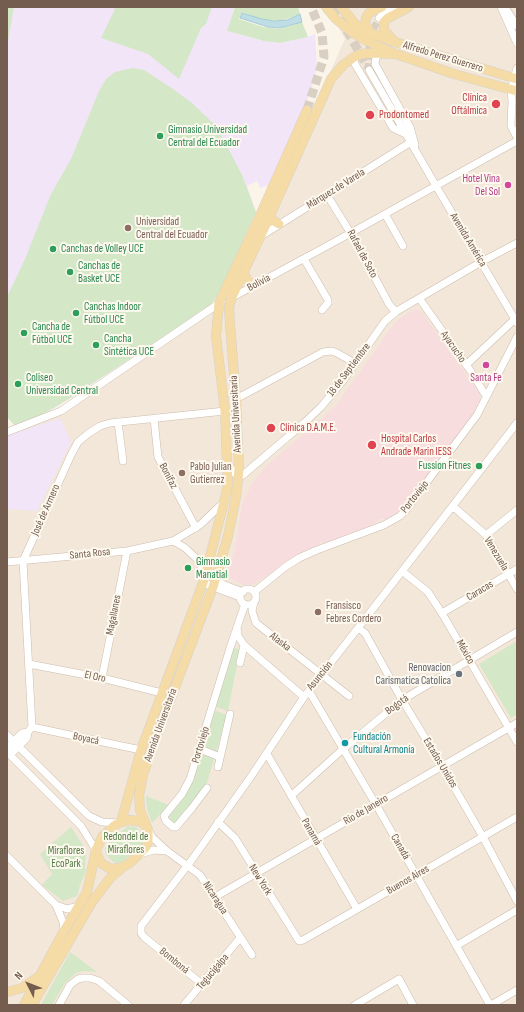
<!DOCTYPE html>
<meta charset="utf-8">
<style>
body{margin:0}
#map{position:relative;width:524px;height:1012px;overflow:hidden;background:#fbf5e9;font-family:"Sofia Sans Condensed",sans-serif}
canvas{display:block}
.frame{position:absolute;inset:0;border:8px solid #745d4e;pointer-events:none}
.north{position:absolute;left:8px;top:964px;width:40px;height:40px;-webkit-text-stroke:3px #fef9ef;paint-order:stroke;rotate:312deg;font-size:11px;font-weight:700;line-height:16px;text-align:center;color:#745d4e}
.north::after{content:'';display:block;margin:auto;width:14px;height:18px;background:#745d4e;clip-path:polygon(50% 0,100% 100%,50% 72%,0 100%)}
</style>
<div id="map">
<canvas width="524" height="1012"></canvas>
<div class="frame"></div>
<div class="north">N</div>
</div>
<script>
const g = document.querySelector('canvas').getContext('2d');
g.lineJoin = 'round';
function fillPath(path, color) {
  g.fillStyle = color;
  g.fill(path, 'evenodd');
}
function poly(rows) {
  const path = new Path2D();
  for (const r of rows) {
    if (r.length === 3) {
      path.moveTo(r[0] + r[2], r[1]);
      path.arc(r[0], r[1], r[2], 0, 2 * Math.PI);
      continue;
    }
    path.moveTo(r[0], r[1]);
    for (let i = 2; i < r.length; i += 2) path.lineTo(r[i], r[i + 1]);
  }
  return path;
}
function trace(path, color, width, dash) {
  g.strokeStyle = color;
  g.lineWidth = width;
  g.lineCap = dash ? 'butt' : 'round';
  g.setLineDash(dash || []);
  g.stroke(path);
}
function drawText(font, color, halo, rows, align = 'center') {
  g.font = font + ' "Sofia Sans Condensed",sans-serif';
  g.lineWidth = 4;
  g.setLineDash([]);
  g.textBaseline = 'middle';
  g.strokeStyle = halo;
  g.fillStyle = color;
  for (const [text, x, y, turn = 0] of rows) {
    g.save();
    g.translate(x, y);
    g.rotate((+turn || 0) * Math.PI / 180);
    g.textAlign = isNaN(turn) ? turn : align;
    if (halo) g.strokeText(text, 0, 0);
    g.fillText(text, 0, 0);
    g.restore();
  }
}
fillPath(poly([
 [327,7,517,7,517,1005,7,1005,7,431,39,420,210,309,224,306,345,39]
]), '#f2e7d8');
fillPath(poly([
 [7,7,235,7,227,31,264,41,280,43,308,37,315,34,317,67,311,91,269,185,260,188,257,181,247,186,256,212,225,281,149,347,69,399,48,412,7,417],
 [60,418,71,442,37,511,7,509,7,436]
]), '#f2e5f8');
fillPath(poly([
 [415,309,421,311,480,394,480,402,473,418,407,504,395,515,388,520,382,518,371,524,370,527,325,543,322,541,320,542,320,545,309,549,253,584,245,585,232,580,229,575,229,571,235,549,242,505,251,485,267,465,335,407,395,323,399,319]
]), '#f8dddf');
fillPath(poly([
 [7,7,14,7,7,47],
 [111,7,212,7,206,24,201,28,179,79,148,54,101,38,115,9],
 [235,7,298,7,300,14,283,20,264,20,254,17,242,12,239,19,263,27,280,29,302,22,308,37,280,43,264,41,227,31],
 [133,68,144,70,173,89,192,103,215,125,225,142,242,175,256,212,218,295,210,306,69,399,31,421,15,426,7,417,7,297,25,259,51,194,71,159,99,91,106,79,115,72],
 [517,641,517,714,511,718,479,664],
 [232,648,240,649,228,711,214,706],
 [214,710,227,715,206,786,175,824,172,824,167,816,184,796],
 [146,796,169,805,152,823,147,809],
 [128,826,136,827,141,832,144,841,141,846,123,861,118,863,113,862,105,853,105,848,111,840],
 [71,827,86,850,85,867,86,871,80,885,77,896,63,901,42,885,52,874,40,854],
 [70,952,97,972,84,971,76,973,65,983,52,1005,41,1005]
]), '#d4e8c8');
const water = poly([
 [242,13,262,19,274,21,287,20,300,14,302,22,280,28,268,27,240,18,242,13]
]);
fillPath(water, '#bedde4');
trace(water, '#a5ccd5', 1);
trace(poly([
 [369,70,368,67,370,36,379,18]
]), '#d9cfc2', 7, [7, 3.5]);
trace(poly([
 [333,7,368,67],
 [307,110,324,57,322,33,311,7]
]), '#d9cfc2', 9, [9, 4.5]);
const minor = poly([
 [501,7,517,43],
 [505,7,517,26],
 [379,18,385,12,395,7],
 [381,54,376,57,375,64,410,127,415,145],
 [354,57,355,64,393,128,406,134],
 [517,68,511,90,512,101,511,126,517,137],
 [369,70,436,186,517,323],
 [327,195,353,237,389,304,393,309,397,311],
 [385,214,403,246],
 [261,236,411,142],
 [304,259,328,300,328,303,322,310],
 [231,298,338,240,517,141],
 [419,298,470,370,486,396],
 [466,365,515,319],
 [236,399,323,352,332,351,337,353,351,361,352,368],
 [154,419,158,457,196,528],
 [118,422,123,461],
 [7,432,61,411,221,302],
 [228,464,234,473,239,476,243,475,304,423,321,407,345,378,385,321,397,311,481,262,517,243],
 [452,508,456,509,486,535,517,589],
 [486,535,517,510],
 [173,541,184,547,196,558,201,566,204,580,207,584,213,587,240,597],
 [7,562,127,551,173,541,200,525,224,502],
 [402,571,428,592,443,615,517,742],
 [216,577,222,584,243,592],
 [248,597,8],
 [254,592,285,567,299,558,317,550,384,525,400,516,406,510,477,415,517,337],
 [254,602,252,611,256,623,349,696],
 [442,613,517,569],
 [237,627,238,636,244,645,304,697],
 [358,628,365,633,401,698,442,766,483,837,517,901],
 [240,663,244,645],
 [29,664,102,678,162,693],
 [102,678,127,551],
 [309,691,378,808,490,1005],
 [32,727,141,750],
 [7,735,89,816,102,822,119,823],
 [7,748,22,733,28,732,32,727,23,561,71,455,78,442,89,433,100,426,110,423,225,411],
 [200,749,220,757],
 [7,752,81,826,96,850],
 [267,754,357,909],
 [10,755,27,738,28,732],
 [218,767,230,714],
 [207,788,192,808,176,827,173,827,166,821,164,816,182,794,190,779,230,648,245,604],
 [291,796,343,749,402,700,517,632],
 [218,822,235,838,299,941,303,940,354,911,517,817],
 [148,830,153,838,167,851,200,875,252,955],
 [139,854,154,850,167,851],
 [7,856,56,905,63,922,64,931],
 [215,897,517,723],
 [56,905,67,909,79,906],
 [456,946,517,910],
 [202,984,144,937,141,933,141,926,191,861,252,775,304,697,358,628,517,423],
 [59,1005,70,985,78,979,82,978,90,978,99,981,128,1005],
 [184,1005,240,938],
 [355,1005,399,979,413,1005],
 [491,1005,517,990]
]);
const major = poly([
 [326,7,336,19,353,33,367,41,396,54,454,74,517,91],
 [341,7,356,25,371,33,395,42,517,79],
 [371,33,365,24,366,18,369,13,382,7],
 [393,40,384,30,384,22,388,18,409,7],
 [266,214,269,218,279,224],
 [244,273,247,280,250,283,259,283],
 [121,822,141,750,204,580,224,502,228,484,227,463,225,411,216,336,219,303,263,209,307,110],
 [96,852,101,863,109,868,112,869,123,867,131,862,146,847,148,842,148,830,140,810,139,795,143,775,152,748,213,587,228,536,236,497,239,470,236,399,230,324,229,307,232,297,269,218,331,79,343,65,354,57,361,54,371,53,396,54],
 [7,992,22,988,38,977],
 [24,1005,64,931,87,892,96,850,102,837,114,826,121,822,130,820,142,822,147,828],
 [32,1005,92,902,111,877,122,868]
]);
trace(minor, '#cdbdaf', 8);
trace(major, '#d8d2cd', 10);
trace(minor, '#fff', 7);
trace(major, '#f5dba6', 9);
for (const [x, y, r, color] of [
 [496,104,5,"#e0444e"],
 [370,115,5,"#e0444e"],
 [160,136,4,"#2e9e5b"],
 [508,185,4,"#d1479c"],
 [128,228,4,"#8d6e63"],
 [53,249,4,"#2e9e5b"],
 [70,272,4,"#2e9e5b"],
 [76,313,4,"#2e9e5b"],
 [24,333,4,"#2e9e5b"],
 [96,345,4,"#2e9e5b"],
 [486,365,4,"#d1479c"],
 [18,384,4,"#2e9e5b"],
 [271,428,5,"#e0444e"],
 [372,445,5,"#e0444e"],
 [479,466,4,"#2e9e5b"],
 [182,473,4,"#8d6e63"],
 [188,568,4,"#2e9e5b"],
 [318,612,4,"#8d6e63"],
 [459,674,4,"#6b7280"],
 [345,743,4,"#0f9aa8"]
]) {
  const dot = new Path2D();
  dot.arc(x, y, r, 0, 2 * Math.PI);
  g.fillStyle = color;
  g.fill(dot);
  trace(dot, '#fef9ef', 1.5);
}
drawText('11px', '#745d4e', '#fef9ef', [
 ["Alfredo Perez Guerrero",443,57,17],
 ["Márquez de Varela",336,189,-32],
 ["Avenida América",468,240,59],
 ["Rafael de Soto",362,254,62],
 ["Bolivia",259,283,-28],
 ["Ayacucho",453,347,55],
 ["18 de Septiembre",349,370,-53],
 ["Avenida Universitaria",236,414,-93],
 ["Bonifaz",168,476,62],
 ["Portoviejo",415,497,-52],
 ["José de Armero",46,510,-66],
 ["Santa Rosa",90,554,-6],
 ["Venezuela",496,554,59],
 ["Caracas",480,591,-31],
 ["Magallanes",114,615,-79],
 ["Alaska",280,642,38],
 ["México",465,652,60],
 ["Asunción",320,676,-51],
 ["El Oro",95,677,12],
 ["Bogotá",397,705,-36],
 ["Avenida Universitaria",161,725,-70],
 ["Boyacá",86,739,12],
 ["Portoviejo",201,745,-73],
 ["Estados Unidos",440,763,59],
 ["Río de Janeiro",366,810,-30],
 ["Panamá",311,832,60],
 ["Canadá",400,847,60],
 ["New York",260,880,58],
 ["Buenos Aires",408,880,-30],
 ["Nicaragua",215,898,57],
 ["Bomboná",174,961,39],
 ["Tegucigalpa",213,972,-50]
]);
drawText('11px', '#be3a42', '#fef9ef', [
 ["Clínica",487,98,"right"],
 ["Oftálmica",487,111,"right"],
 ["Prodontomed",379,115],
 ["Clínica D.A.M.E.",280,428],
 ["Hospital Carlos",381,439],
 ["Andrade Marin IESS",381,452]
], 'left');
drawText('11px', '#27864d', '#fef9ef', [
 ["Gimnasio Universidad",168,130],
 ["Central del Ecuador",168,143],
 ["Canchas de Volley UCE",61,249],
 ["Canchas de",78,266],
 ["Basket UCE",78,279],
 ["Canchas Indoor",84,307],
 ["Fútbol UCE",84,320],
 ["Cancha de",32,327],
 ["Fútbol UCE",32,340],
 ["Cancha",104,339],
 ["Sintética UCE",104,352],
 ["Coliseo",26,378],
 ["Universidad Central",26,391],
 ["Fussion Fitnes",471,466,"right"],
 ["Gimnasio",196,562],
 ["Manatial",196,575]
], 'left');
drawText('11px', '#b23c85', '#fef9ef', [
 ["Hotel Vina",500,179],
 ["Del Sol",500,192],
 ["Santa Fe",486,378,"center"]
], 'right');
drawText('11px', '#785e54', '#fef9ef', [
 ["Universidad",136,222],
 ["Central del Ecuador",136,235],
 ["Pablo Julian",190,467],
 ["Gutierrez",190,480],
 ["Fransisco",326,606],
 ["Febres Cordero",326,619]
], 'left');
drawText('11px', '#5b616d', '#fef9ef', [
 ["Renovacion",451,668],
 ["Carismatica Catolica",451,681]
], 'right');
drawText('11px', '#0d838f', '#fef9ef', [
 ["Fundación",353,737],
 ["Cultural Armonía",353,750]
], 'left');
drawText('11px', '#547946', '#fef9ef', [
 ["Redondel de",126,837],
 ["Miraflores",126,850],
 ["Miraflores",66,851],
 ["EcoPark",66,864]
]);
</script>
